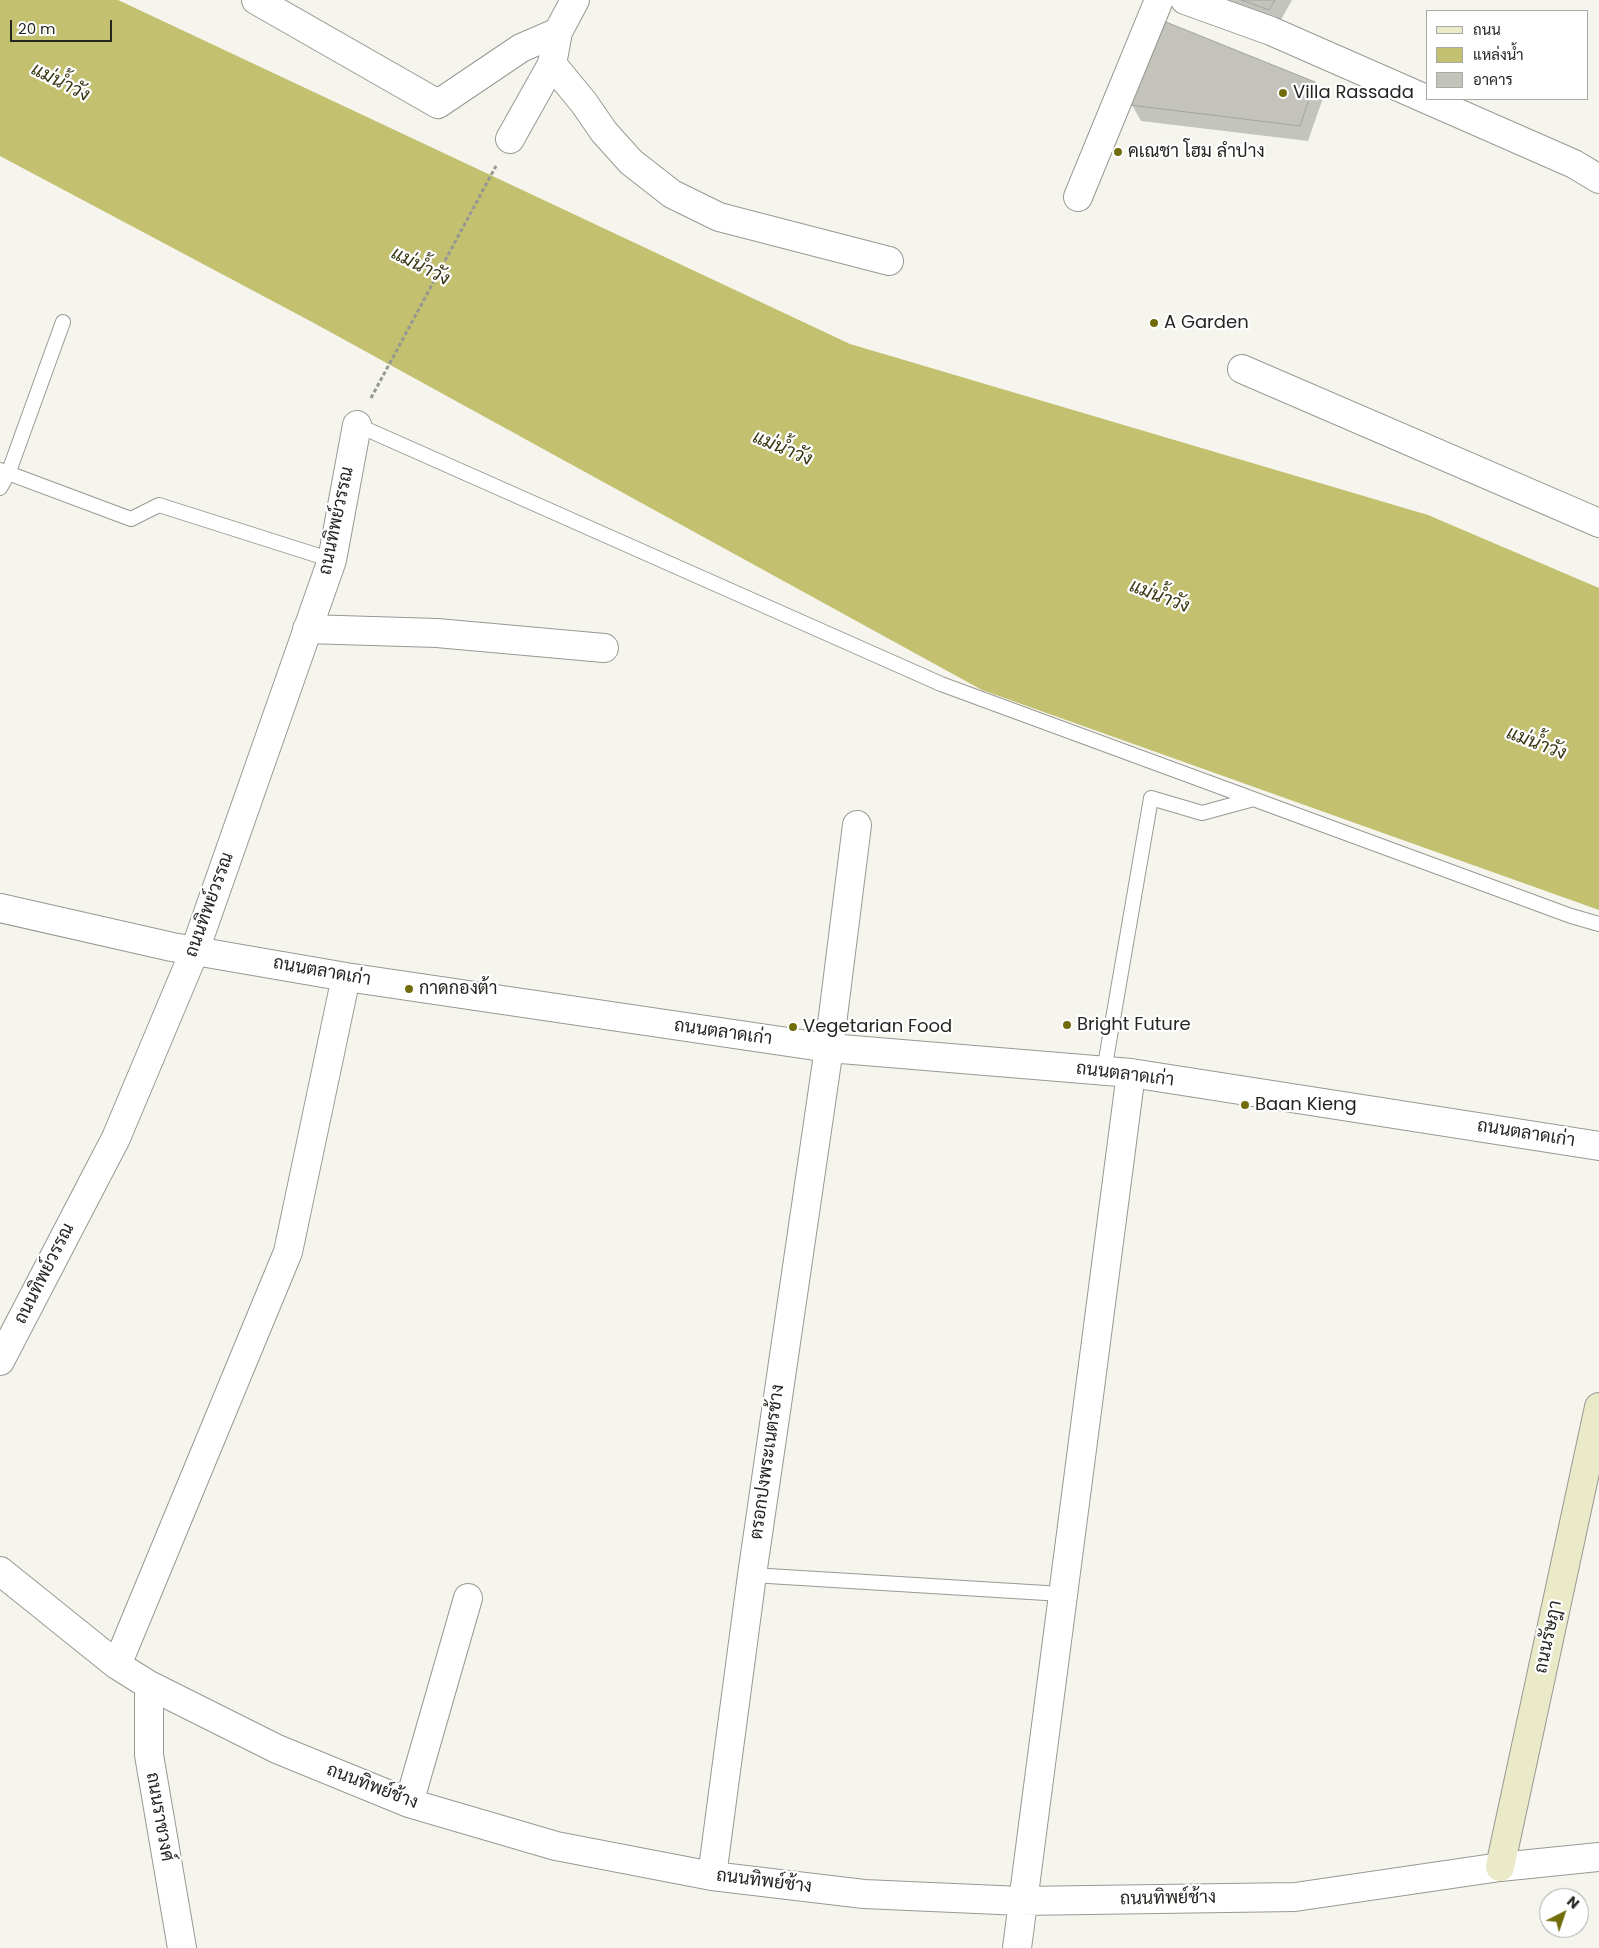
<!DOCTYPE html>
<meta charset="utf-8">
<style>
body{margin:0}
#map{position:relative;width:1599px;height:1948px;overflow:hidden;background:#f5f5ee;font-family:Poppins,Sarabun,sans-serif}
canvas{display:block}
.legend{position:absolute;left:1426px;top:10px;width:162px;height:90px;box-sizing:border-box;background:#fff;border:1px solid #a8a8a7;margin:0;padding:6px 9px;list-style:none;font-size:15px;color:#252522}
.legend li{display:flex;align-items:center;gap:10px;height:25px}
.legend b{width:25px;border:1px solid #a8a8a7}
.north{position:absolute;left:1539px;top:1888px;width:50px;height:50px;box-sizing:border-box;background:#fff;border:1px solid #a8a8a7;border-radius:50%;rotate:41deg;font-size:14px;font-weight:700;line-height:20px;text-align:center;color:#252522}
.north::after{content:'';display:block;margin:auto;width:18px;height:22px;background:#716d0b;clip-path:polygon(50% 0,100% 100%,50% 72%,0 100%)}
.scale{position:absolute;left:10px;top:20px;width:102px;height:22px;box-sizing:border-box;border:2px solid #252522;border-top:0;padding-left:6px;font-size:15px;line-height:18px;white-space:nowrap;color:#252522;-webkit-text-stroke:4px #fff;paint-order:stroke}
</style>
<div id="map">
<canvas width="1599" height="1948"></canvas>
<ul class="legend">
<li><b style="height:6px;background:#eae9c8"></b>ถนน</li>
<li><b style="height:14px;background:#c3c06f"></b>แหล่งน้ำ</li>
<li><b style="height:14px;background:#c3c3bc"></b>อาคาร</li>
</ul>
<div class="north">N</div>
<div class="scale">20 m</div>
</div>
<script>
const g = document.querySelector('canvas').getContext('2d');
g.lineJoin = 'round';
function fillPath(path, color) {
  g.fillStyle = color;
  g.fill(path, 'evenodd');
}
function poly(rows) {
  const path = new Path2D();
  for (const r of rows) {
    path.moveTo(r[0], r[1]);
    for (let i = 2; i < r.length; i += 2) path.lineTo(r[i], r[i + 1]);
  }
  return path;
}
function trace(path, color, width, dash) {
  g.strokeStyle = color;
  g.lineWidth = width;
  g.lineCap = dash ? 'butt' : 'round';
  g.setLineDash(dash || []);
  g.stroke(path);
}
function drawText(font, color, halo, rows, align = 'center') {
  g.font = font + ' Poppins,Sarabun,sans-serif';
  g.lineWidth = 4.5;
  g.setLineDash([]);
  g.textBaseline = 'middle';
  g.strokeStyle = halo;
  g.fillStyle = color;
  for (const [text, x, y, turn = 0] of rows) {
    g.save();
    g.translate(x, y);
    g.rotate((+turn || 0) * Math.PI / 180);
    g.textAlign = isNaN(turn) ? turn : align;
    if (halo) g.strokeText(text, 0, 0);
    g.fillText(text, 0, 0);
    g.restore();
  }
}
fillPath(poly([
 [0,0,118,0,850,344,1428,515,1599,588,1599,910,982,690,312,322,0,156]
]), '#c3c06f');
fillPath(poly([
 [1210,0,1292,0,1278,25],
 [1167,24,1314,83,1323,98,1308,141,1141,121,1132,105]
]), '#0003');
const building = poly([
 [1241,0,1275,0,1269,10,1241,0],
 [1166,22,1315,82,1300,126,1130,105,1166,22]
]);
fillPath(building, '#c3c3bc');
trace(building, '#a4a49e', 1);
const lane = poly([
 [357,425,941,684,1571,916,1599,924],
 [0,470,131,519,159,505,332,560],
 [0,488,8,474,63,322],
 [1104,1071,1151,798,1202,813,1250,800],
 [752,1575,1062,1594]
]);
const street = poly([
 [256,0,438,104,521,48,558,32],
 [1185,0,1271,31,1574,164,1599,179],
 [552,64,584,103,604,132,631,162,672,194,719,217,889,261],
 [510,139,552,64,558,32,575,0],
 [1078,197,1159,0],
 [1242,369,1599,523],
 [307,629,437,633,604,648],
 [0,908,172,947,346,977,829,1048,1131,1073,1599,1146],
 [0,1361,116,1138,195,950,332,560,357,425],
 [0,1571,117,1665,149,1685,277,1749,409,1803,556,1846,712,1876,864,1894,1021,1901,1295,1897,1500,1867,1599,1857],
 [117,1665,288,1252,346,977],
 [149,1685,149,1755,182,1948],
 [409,1803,468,1598],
 [712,1876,752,1575,829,1048,857,825],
 [1017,1948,1131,1073]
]);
const secondary = poly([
 [1500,1867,1599,1407]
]);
trace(lane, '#999993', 16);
trace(street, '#999993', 30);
trace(secondary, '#999993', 30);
trace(poly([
 [371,398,496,166]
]), '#989892', 3, [4, 2.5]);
trace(lane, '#fff', 14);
trace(street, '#fff', 28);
trace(secondary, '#eae9c8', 28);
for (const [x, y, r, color] of [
 [1283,93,5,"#716d0b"],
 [1118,152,5,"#716d0b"],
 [1154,323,5,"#716d0b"],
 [409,989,5,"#716d0b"],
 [1067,1025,5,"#716d0b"],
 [793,1027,5,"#716d0b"],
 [1245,1105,5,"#716d0b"]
]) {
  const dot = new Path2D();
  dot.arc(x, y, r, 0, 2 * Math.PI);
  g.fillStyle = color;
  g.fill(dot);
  trace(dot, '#fff', 2);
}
drawText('18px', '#252522', '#fff', [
 ["Villa Rassada",1293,93],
 ["คเณชา โฮม ลำปาง",1128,152],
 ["A Garden",1164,323],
 ["กาดกองต้า",419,989],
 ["Bright Future",1077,1025],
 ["Vegetarian Food",803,1027],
 ["Baan Kieng",1255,1105]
], 'left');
drawText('18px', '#252522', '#fff', [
 ["ถนนทิพย์วรรณ",337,521,-78],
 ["ถนนทิพย์วรรณ",210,905,-70],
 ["ถนนตลาดเก่า",322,972,10],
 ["ถนนตลาดเก่า",723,1033,8],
 ["ถนนตลาดเก่า",1125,1075,7],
 ["ถนนตลาดเก่า",1526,1134,9],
 ["ถนนทิพย์วรรณ",45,1274,-63],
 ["ตรอกปงพระเนตรช้าง",768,1462,-82],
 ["ถนนรัษฎา",1549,1637,-78],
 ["ถนนทิพย์ช้าง",372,1787,21],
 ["ถนนราชวงศ์",159,1817,80],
 ["ถนนทิพย์ช้าง",764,1882,7],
 ["ถนนทิพย์ช้าง",1168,1899,-1]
]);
drawText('italic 19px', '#393814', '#fff', [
 ["แม่น้ำวัง",60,83,27],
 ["แม่น้ำวัง",420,267,27],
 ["แม่น้ำวัง",782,449,23],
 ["แม่น้ำวัง",1159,597,21],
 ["แม่น้ำวัง",1536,744,21]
]);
</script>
